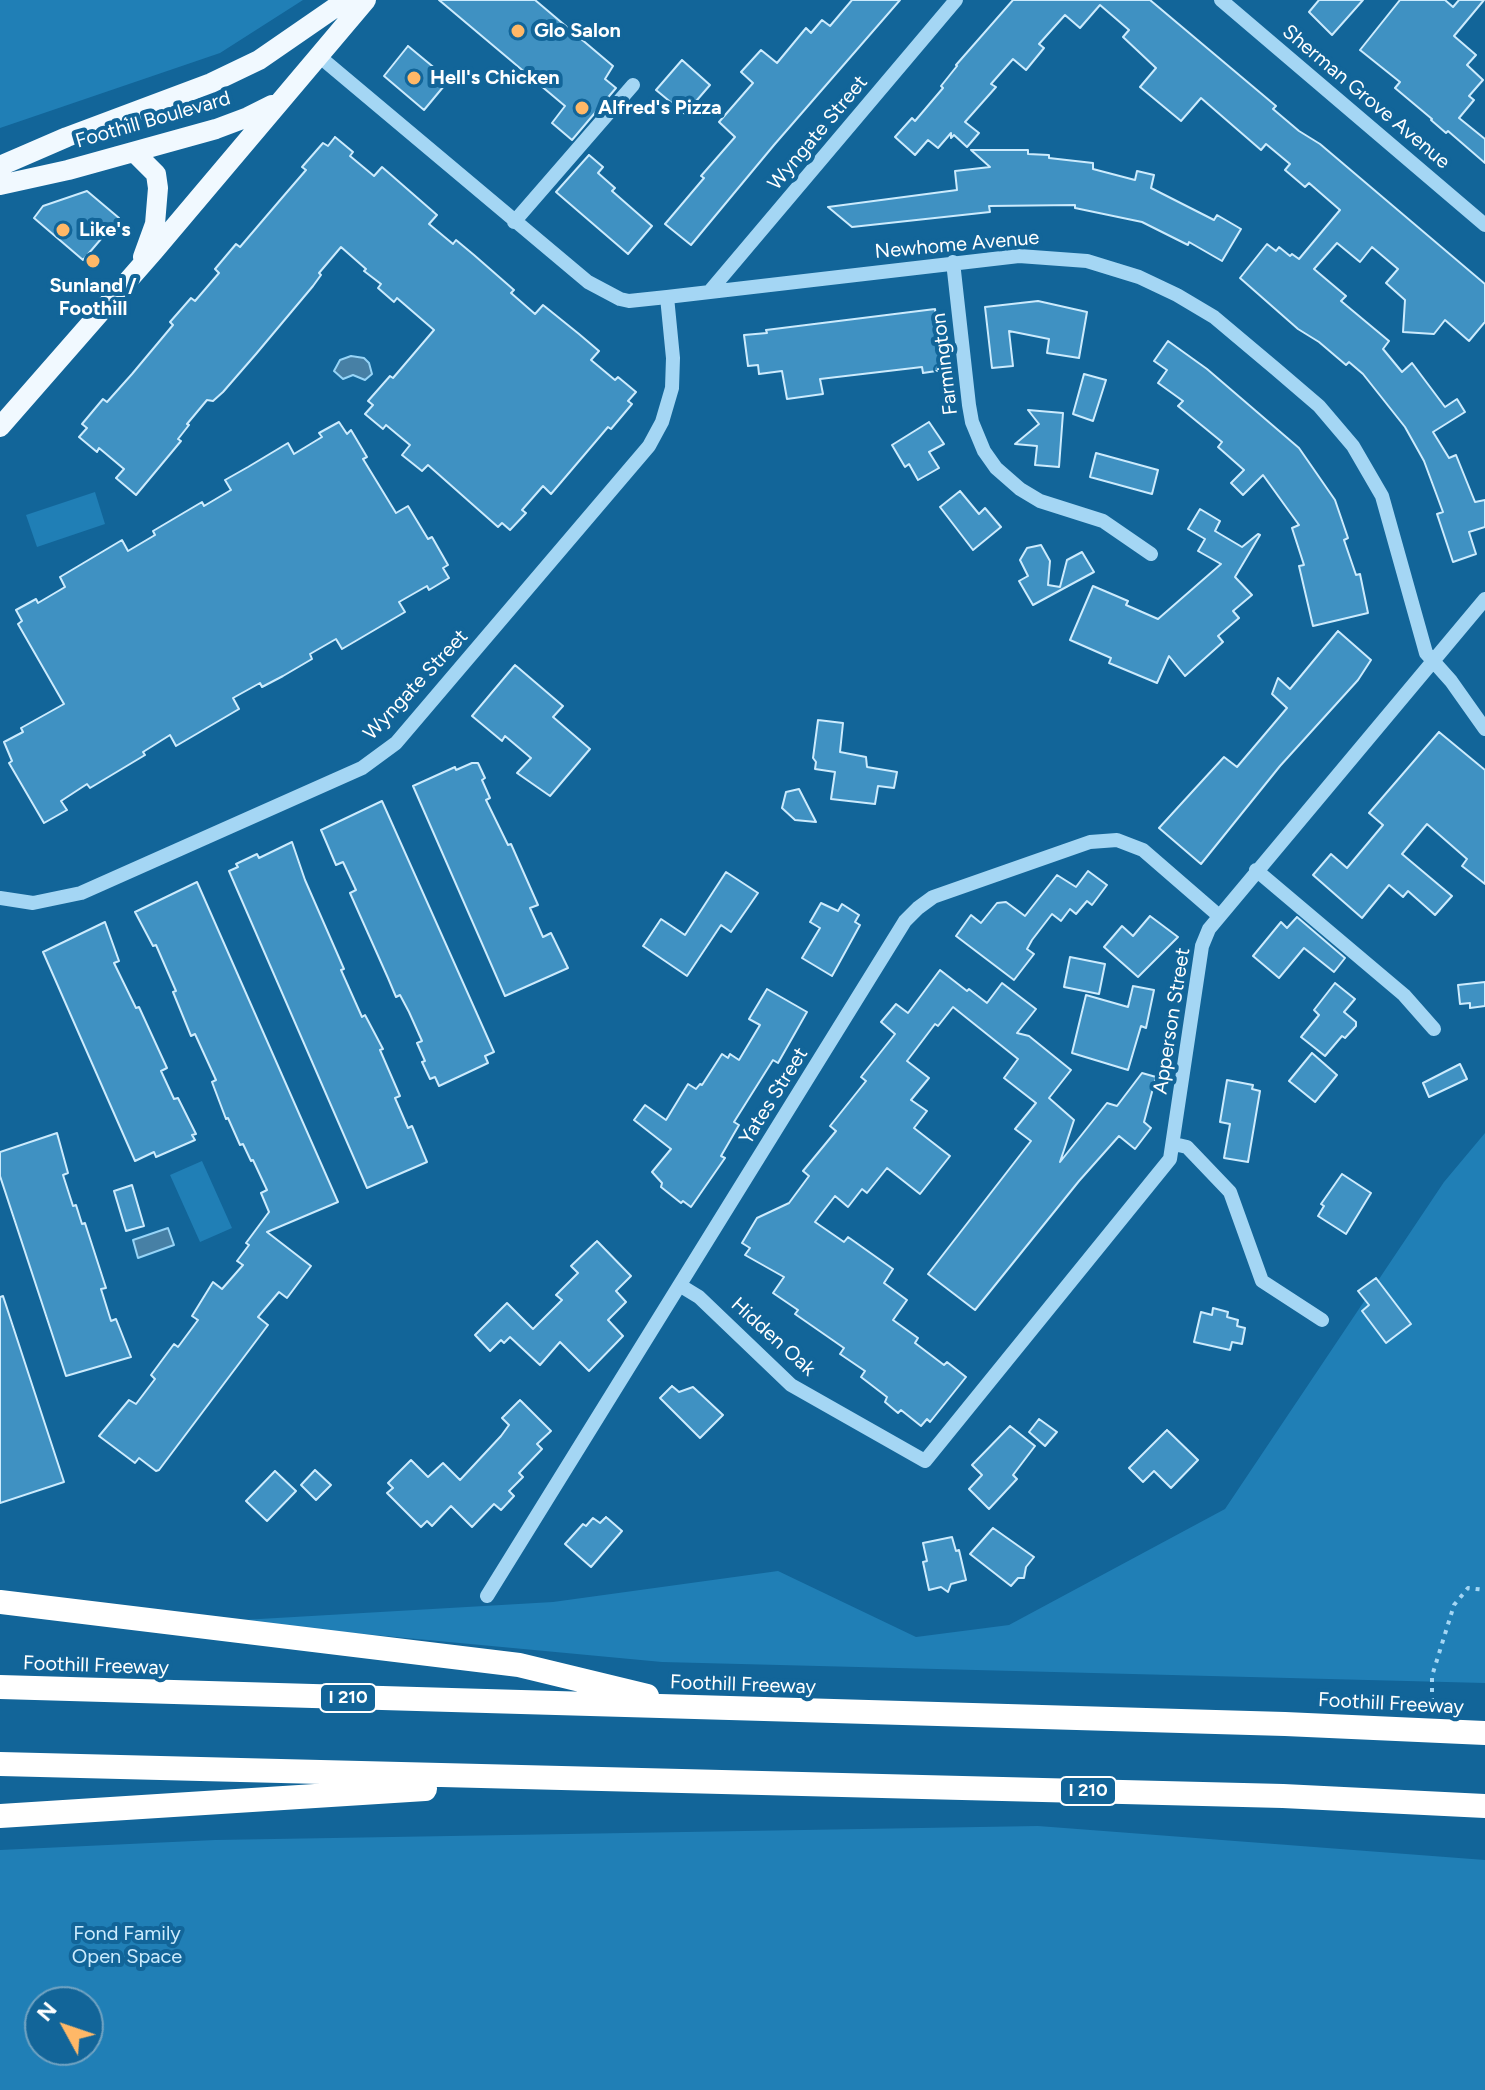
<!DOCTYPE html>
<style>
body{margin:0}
#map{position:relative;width:1485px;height:2090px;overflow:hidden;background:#126599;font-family:Figtree,sans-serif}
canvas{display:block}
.north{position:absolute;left:24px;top:1986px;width:80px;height:80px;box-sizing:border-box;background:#126599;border:2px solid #71a3c2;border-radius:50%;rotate:310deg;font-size:22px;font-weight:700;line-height:32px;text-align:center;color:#fff}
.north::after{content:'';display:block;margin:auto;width:28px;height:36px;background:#ffb867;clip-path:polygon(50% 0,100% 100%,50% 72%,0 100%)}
</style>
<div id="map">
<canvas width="1485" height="2090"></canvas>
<div class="north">N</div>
</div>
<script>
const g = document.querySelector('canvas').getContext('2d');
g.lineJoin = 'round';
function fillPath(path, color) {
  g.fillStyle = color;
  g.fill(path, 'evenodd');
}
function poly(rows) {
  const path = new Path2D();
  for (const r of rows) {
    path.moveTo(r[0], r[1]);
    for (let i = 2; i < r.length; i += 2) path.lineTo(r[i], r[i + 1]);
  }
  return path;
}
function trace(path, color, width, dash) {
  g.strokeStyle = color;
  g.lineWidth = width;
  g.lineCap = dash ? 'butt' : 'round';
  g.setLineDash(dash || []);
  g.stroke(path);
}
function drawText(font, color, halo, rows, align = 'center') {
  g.font = font + ' Figtree,sans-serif';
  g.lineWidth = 8;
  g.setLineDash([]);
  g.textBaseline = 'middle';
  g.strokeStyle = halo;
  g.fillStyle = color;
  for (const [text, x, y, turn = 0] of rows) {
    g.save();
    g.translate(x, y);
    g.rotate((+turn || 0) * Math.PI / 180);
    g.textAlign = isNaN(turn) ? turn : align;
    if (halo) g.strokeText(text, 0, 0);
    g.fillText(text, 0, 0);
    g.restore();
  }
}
fillPath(poly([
 [0,0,303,0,220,53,0,128],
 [95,492,105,524,37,547,26,515],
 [1485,1133,1485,1683,662,1662,225,1621,553,1602,778,1571,916,1637,1009,1625,1225,1509,1444,1182],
 [202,1161,232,1228,200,1242,170,1175],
 [1038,1826,1485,1860,1485,2090,0,2090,0,1850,215,1840],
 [40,2002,88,2002,88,2050,40,2050]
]), '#207fb6');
const water = poly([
 [351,356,364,358,369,363,372,374,365,380,353,375,343,379,334,371,340,360,351,356],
 [168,1228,174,1245,138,1258,133,1240,168,1228]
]);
fillPath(water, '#4780a5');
trace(water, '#96d4f7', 2);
const building = poly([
 [439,0,535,0,613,66,605,79,616,88,572,140,552,123,565,106,439,0],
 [852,0,900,0,774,145,691,245,665,224,704,178,701,176,735,137,719,122,753,83,741,72,761,50,777,63,806,28,811,33,822,20,830,26,852,0],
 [1013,0,1150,0,1276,106,1273,109,1299,131,1320,144,1485,284,1485,322,1469,341,1445,320,1434,334,1403,332,1405,300,1386,283,1398,269,1372,247,1360,262,1337,243,1314,269,1346,296,1341,301,1389,341,1383,349,1402,372,1412,363,1445,407,1457,399,1465,412,1433,432,1449,458,1456,455,1475,502,1485,500,1485,527,1469,532,1476,554,1453,562,1437,514,1443,512,1424,461,1405,427,1363,374,1349,362,1346,365,1319,342,1298,329,1240,278,1267,244,1276,251,1279,247,1290,256,1292,254,1299,259,1340,210,1309,183,1305,187,1285,170,1290,164,1266,144,1261,150,1201,98,1181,121,1140,87,1156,68,1123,37,1129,30,1100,5,1080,28,1065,15,1039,44,1044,48,1026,70,1013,59,991,84,996,87,965,122,979,133,967,147,954,135,951,138,951,133,938,148,928,140,915,155,895,137,912,118,915,121,943,88,941,86,957,66,956,65,1013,0],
 [1319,0,1363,0,1332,35,1309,12,1319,0],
 [1400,0,1445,0,1453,7,1459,0,1484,0,1454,36,1476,55,1467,65,1483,80,1469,96,1474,100,1459,118,1485,139,1485,163,1448,131,1446,133,1431,120,1432,119,1395,88,1400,82,1360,50,1400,0],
 [408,46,449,80,424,110,384,76,408,46],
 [682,60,710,85,685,114,656,90,682,60],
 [335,137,353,152,350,156,374,176,382,167,437,215,429,224,453,244,456,240,474,255,514,290,511,293,535,314,543,305,579,334,599,351,591,360,615,380,618,377,636,392,628,401,632,404,611,429,608,427,551,494,543,486,522,510,526,513,510,530,502,523,498,527,428,465,422,471,402,455,410,445,386,425,383,429,365,414,373,405,368,401,390,376,393,378,434,330,397,298,394,302,378,288,381,284,364,271,366,269,341,247,319,273,321,275,313,286,256,354,223,392,213,401,207,400,187,424,189,425,178,439,181,441,136,495,116,478,124,469,99,448,97,452,79,437,87,428,82,424,103,399,107,402,132,374,173,325,170,322,191,298,195,301,219,273,215,269,236,244,240,247,281,199,306,170,302,167,323,143,328,146,335,137],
 [971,150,1028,150,1028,154,1049,155,1049,158,1093,163,1093,169,1135,180,1137,171,1154,175,1151,188,1214,220,1217,215,1241,229,1222,261,1189,242,1188,245,1142,222,1075,208,1075,205,989,206,990,212,852,227,828,207,957,190,955,171,990,167,971,150],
 [589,155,603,167,598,173,615,188,612,191,652,226,628,254,556,192,589,155],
 [87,191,119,218,83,260,34,218,43,206,87,191],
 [1038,301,1087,312,1079,358,1047,353,1049,339,1009,331,1013,366,992,368,985,307,1038,301],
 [935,309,943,370,923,373,922,367,820,379,823,394,787,399,782,371,759,374,758,365,748,366,744,335,767,333,766,330,935,309],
 [1168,341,1207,369,1299,448,1335,500,1348,538,1344,540,1356,575,1360,574,1368,613,1313,626,1299,566,1304,565,1292,528,1299,525,1263,475,1243,495,1231,483,1244,470,1218,447,1222,442,1178,406,1183,401,1158,383,1167,370,1154,361,1168,341],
 [1084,374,1106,380,1093,421,1073,414,1084,374],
 [1028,410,1063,413,1059,467,1035,465,1037,446,1015,444,1039,424,1028,410],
 [339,422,347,434,351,430,367,457,363,459,396,513,408,506,428,539,432,537,448,565,443,568,449,578,429,590,427,586,399,602,405,612,342,649,336,639,310,654,312,659,283,676,262,687,260,683,233,698,239,709,176,746,170,735,143,752,145,755,90,788,87,784,61,801,67,810,44,823,9,763,12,761,4,742,23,732,21,728,64,704,18,624,22,621,16,610,36,599,38,603,65,587,60,577,122,540,128,551,155,535,153,531,202,502,204,506,231,490,225,480,248,467,288,443,294,454,322,437,319,433,339,422],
 [929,422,944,444,929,452,939,468,918,480,909,464,905,467,892,445,929,422],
 [1096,453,1158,470,1152,494,1090,477,1096,453],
 [960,491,979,514,985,508,1001,527,973,550,940,507,960,491],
 [1200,509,1220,521,1215,531,1242,547,1258,534,1260,535,1235,577,1252,595,1233,611,1239,618,1218,636,1223,642,1185,676,1169,656,1157,683,1109,663,1111,658,1070,640,1093,586,1128,601,1126,605,1158,619,1221,564,1198,551,1205,539,1188,529,1200,509],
 [1041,545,1050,561,1048,585,1060,587,1067,560,1082,552,1094,572,1033,605,1019,581,1028,576,1020,560,1027,548,1041,545],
 [1338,631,1371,660,1358,680,1280,766,1201,864,1159,828,1224,757,1237,767,1287,708,1272,694,1278,678,1290,689,1338,631],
 [515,665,563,706,553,717,590,749,550,796,517,773,531,758,505,736,502,741,472,716,515,665],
 [818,720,843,723,840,752,866,757,867,767,897,772,894,788,878,786,875,804,831,799,835,772,815,769,816,762,813,758,818,720],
 [1439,732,1485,770,1485,884,1462,866,1467,859,1427,824,1402,854,1452,896,1435,915,1408,891,1403,897,1389,885,1362,918,1313,875,1331,854,1347,868,1383,825,1369,813,1439,732],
 [472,763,478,763,485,778,482,780,490,798,486,800,508,845,511,844,538,905,530,908,543,937,551,933,568,968,505,996,413,786,455,767,456,770,472,763],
 [799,789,816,822,795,820,782,808,786,792,799,789],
 [382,801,494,1052,485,1056,488,1063,439,1086,435,1077,430,1079,422,1062,425,1061,417,1043,422,1041,409,1012,400,995,396,997,388,978,350,893,356,890,343,862,336,865,321,830,382,801],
 [292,842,305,880,344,969,341,970,362,1017,365,1015,383,1049,380,1050,400,1096,395,1098,408,1128,412,1126,427,1162,367,1188,229,871,238,867,236,864,257,854,259,858,292,842],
 [1088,871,1107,885,1092,905,1087,901,1076,914,1070,909,1061,921,1052,914,1032,940,1027,949,1034,954,1014,980,956,936,971,915,981,923,997,903,1006,902,1025,916,1057,875,1076,887,1088,871],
 [726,872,758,893,731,932,721,925,687,976,643,946,661,919,685,935,726,872],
 [197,882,338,1202,267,1232,311,1266,287,1298,279,1292,258,1317,268,1325,159,1470,156,1471,139,1458,135,1463,99,1436,129,1400,136,1404,155,1379,151,1375,174,1344,178,1347,198,1320,192,1316,213,1282,222,1289,243,1265,237,1261,249,1245,246,1243,269,1212,261,1193,267,1190,253,1160,251,1161,243,1144,240,1145,228,1118,226,1119,212,1082,216,1080,195,1034,191,1036,173,992,176,991,156,945,153,946,135,912,197,882],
 [821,903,838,911,842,904,859,915,855,922,860,925,832,976,802,958,820,928,810,922,821,903],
 [1150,916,1178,937,1138,977,1104,947,1122,926,1133,936,1150,916],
 [1297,917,1345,958,1334,972,1304,948,1279,978,1253,956,1281,922,1287,928,1297,917],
 [105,922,119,961,114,963,136,1008,139,1007,167,1068,161,1071,174,1099,178,1098,196,1134,192,1135,195,1140,156,1157,154,1152,135,1161,43,952,105,922],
 [1070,957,1105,964,1099,994,1064,987,1070,957],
 [940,970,967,991,969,989,987,1003,1002,983,1036,1009,1017,1033,1029,1036,1071,1070,1049,1098,1074,1120,1060,1162,1107,1103,1117,1106,1142,1073,1156,1077,1144,1122,1151,1128,1135,1149,1119,1136,1079,1181,975,1310,928,1274,1031,1141,1015,1129,1036,1103,1004,1078,1018,1059,953,1007,938,1026,935,1024,907,1061,929,1078,911,1100,927,1111,914,1128,950,1156,920,1194,887,1168,867,1193,862,1189,848,1207,835,1196,815,1222,844,1242,848,1237,893,1269,884,1283,907,1300,893,1320,918,1338,915,1343,944,1365,947,1362,966,1377,930,1422,927,1419,921,1426,901,1410,898,1413,885,1402,887,1397,861,1377,865,1371,840,1354,844,1348,795,1314,798,1310,773,1293,784,1277,745,1255,750,1248,742,1243,757,1218,789,1203,809,1176,803,1171,836,1131,830,1126,866,1081,861,1077,895,1034,881,1022,896,1004,908,1013,940,970],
 [1485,982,1485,1006,1470,1008,1470,1003,1460,1004,1458,985,1485,982],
 [1335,983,1355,999,1344,1012,1356,1022,1356,1026,1345,1038,1342,1036,1325,1056,1301,1037,1319,1015,1314,1010,1335,983],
 [1133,986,1154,990,1146,1028,1141,1026,1128,1070,1072,1053,1086,995,1128,1007,1133,986],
 [767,989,807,1012,778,1063,773,1060,734,1122,739,1125,721,1156,725,1158,691,1207,683,1201,681,1203,661,1187,662,1183,652,1172,671,1149,634,1120,645,1105,666,1120,688,1084,696,1089,700,1084,702,1085,722,1054,728,1058,730,1054,739,1060,760,1025,749,1019,767,989],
 [1312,1053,1337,1075,1315,1102,1289,1081,1312,1053],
 [1460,1064,1467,1079,1429,1097,1423,1083,1460,1064],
 [1227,1080,1253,1085,1252,1089,1260,1091,1248,1162,1224,1158,1230,1124,1220,1122,1227,1080],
 [57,1133,68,1173,63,1175,73,1206,76,1205,82,1224,85,1223,106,1288,101,1289,111,1321,116,1319,131,1357,66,1376,0,1176,0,1152,57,1133],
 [1342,1174,1371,1193,1346,1234,1318,1216,1324,1206,1321,1204,1342,1174],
 [132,1185,144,1226,126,1231,114,1191,132,1185],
 [597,1241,631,1276,616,1291,626,1302,608,1320,623,1336,589,1371,560,1342,540,1365,510,1337,504,1343,501,1340,490,1351,475,1335,507,1303,533,1329,562,1300,556,1295,578,1273,571,1266,597,1241],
 [1376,1278,1411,1324,1386,1343,1362,1311,1369,1305,1358,1291,1376,1278],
 [3,1296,64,1482,0,1503,0,1297,3,1296],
 [1213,1308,1228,1312,1227,1317,1238,1320,1237,1326,1245,1328,1242,1344,1232,1342,1230,1350,1194,1342,1201,1312,1212,1315,1213,1308],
 [672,1386,679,1392,693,1387,723,1415,700,1438,660,1398,672,1386],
 [520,1400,551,1431,537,1444,542,1449,519,1473,523,1477,509,1491,514,1496,501,1510,494,1504,472,1527,451,1506,432,1526,427,1521,421,1527,387,1493,393,1488,388,1483,411,1460,428,1477,443,1463,460,1480,501,1436,509,1425,502,1418,520,1400],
 [1039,1419,1057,1432,1045,1446,1029,1432,1039,1419],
 [1010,1426,1035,1446,1013,1475,1017,1479,989,1509,969,1489,982,1475,972,1465,1010,1426],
 [1167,1430,1198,1460,1171,1488,1154,1471,1143,1482,1129,1468,1167,1430],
 [315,1470,331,1485,316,1500,301,1485,315,1470],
 [275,1471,296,1491,267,1521,246,1501,275,1471],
 [606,1517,622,1531,591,1567,565,1544,583,1524,586,1526,593,1518,600,1523,606,1517],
 [993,1528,1034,1557,1026,1567,1024,1578,1018,1578,1011,1586,970,1554,993,1528],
 [952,1537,956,1551,959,1550,966,1580,951,1584,948,1592,941,1587,929,1590,923,1562,927,1561,923,1543,952,1537]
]);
fillPath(building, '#3f91c2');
trace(building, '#ccebfd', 2);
trace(poly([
 [1432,1712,1432,1676,1454,1605,1468,1588,1485,1590]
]), '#a4d6f4', 4, [4, 6]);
trace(poly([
 [1221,0,1485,225],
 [320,57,588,282,620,299,629,301,667,297,1019,256,1087,261,1139,277,1177,295,1214,317,1277,370,1319,406,1353,446,1382,496,1426,653,1451,681,1485,729],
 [514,222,633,85],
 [953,262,969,405,972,422,984,451,996,468,1020,489,1040,501,1103,521,1151,554],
 [710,291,956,0],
 [1256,870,1404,995,1434,1029],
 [0,898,33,903,81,893,362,768,396,743,649,446,662,422,672,388,673,358,667,297],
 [1174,1144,1187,1147,1230,1192,1262,1281,1322,1320],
 [681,1286,699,1297,791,1385,925,1461,1170,1159,1202,946,1209,929,1485,599],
 [487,1596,905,921,918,908,933,897,1090,842,1117,840,1143,850,1218,915]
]), '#a4d6f4', 14);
trace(poly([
 [134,152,156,174,158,188,155,224,143,257],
 [0,166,67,137,211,83,259,60,346,0],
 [0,185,68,170,216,129,248,117,272,105],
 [0,427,154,251,366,0]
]), '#f1f9ff', 20);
trace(poly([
 [0,1602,519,1665,647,1696],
 [0,1687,1285,1724,1485,1733],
 [0,1764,1283,1796,1485,1806],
 [0,1816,425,1789]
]), '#fff', 24);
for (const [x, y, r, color] of [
 [518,31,8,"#ffb867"],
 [414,78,8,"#ffb867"],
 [582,108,8,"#ffb867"],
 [63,230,8,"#ffb867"],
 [93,261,8,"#ffb867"]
]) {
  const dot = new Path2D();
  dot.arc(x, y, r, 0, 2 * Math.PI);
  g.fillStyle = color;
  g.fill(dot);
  trace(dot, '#126599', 3);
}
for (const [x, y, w] of [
 [348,1698,56],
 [1088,1791,56]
]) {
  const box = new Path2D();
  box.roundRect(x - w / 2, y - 14, w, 28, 6);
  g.fillStyle = '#126599';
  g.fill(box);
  trace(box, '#fff', 2);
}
drawText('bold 18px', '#fff', null, [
 ["I 210",348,1698],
 ["I 210",1088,1791]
]);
drawText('bold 20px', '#fff', '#126599', [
 ["Glo Salon",534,31],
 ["Hell's Chicken",430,78],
 ["Alfred's Pizza",598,108],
 ["Like's",79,230],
 ["Sunland /",93,286,"center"],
 ["Foothill",93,309,"center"]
], 'left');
drawText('20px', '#fff', '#126599', [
 ["Sherman Grove Avenue",1366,97,40],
 ["Foothill Boulevard",153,120,-16],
 ["Wyngate Street",818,133,-50],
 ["Newhome Avenue",957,245,-5],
 ["Farmington",945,364,-97],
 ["Wyngate Street",416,685,-47],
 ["Apperson Street",1172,1021,-81],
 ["Yates Street",774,1096,-58],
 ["Hidden Oak",773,1337,42],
 ["Foothill Freeway",96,1666,2],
 ["Foothill Freeway",743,1685,2],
 ["Foothill Freeway",1391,1704,3]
]);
drawText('20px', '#ccebfd', '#126599', [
 ["Fond Family",127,1934],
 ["Open Space",127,1957]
]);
</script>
